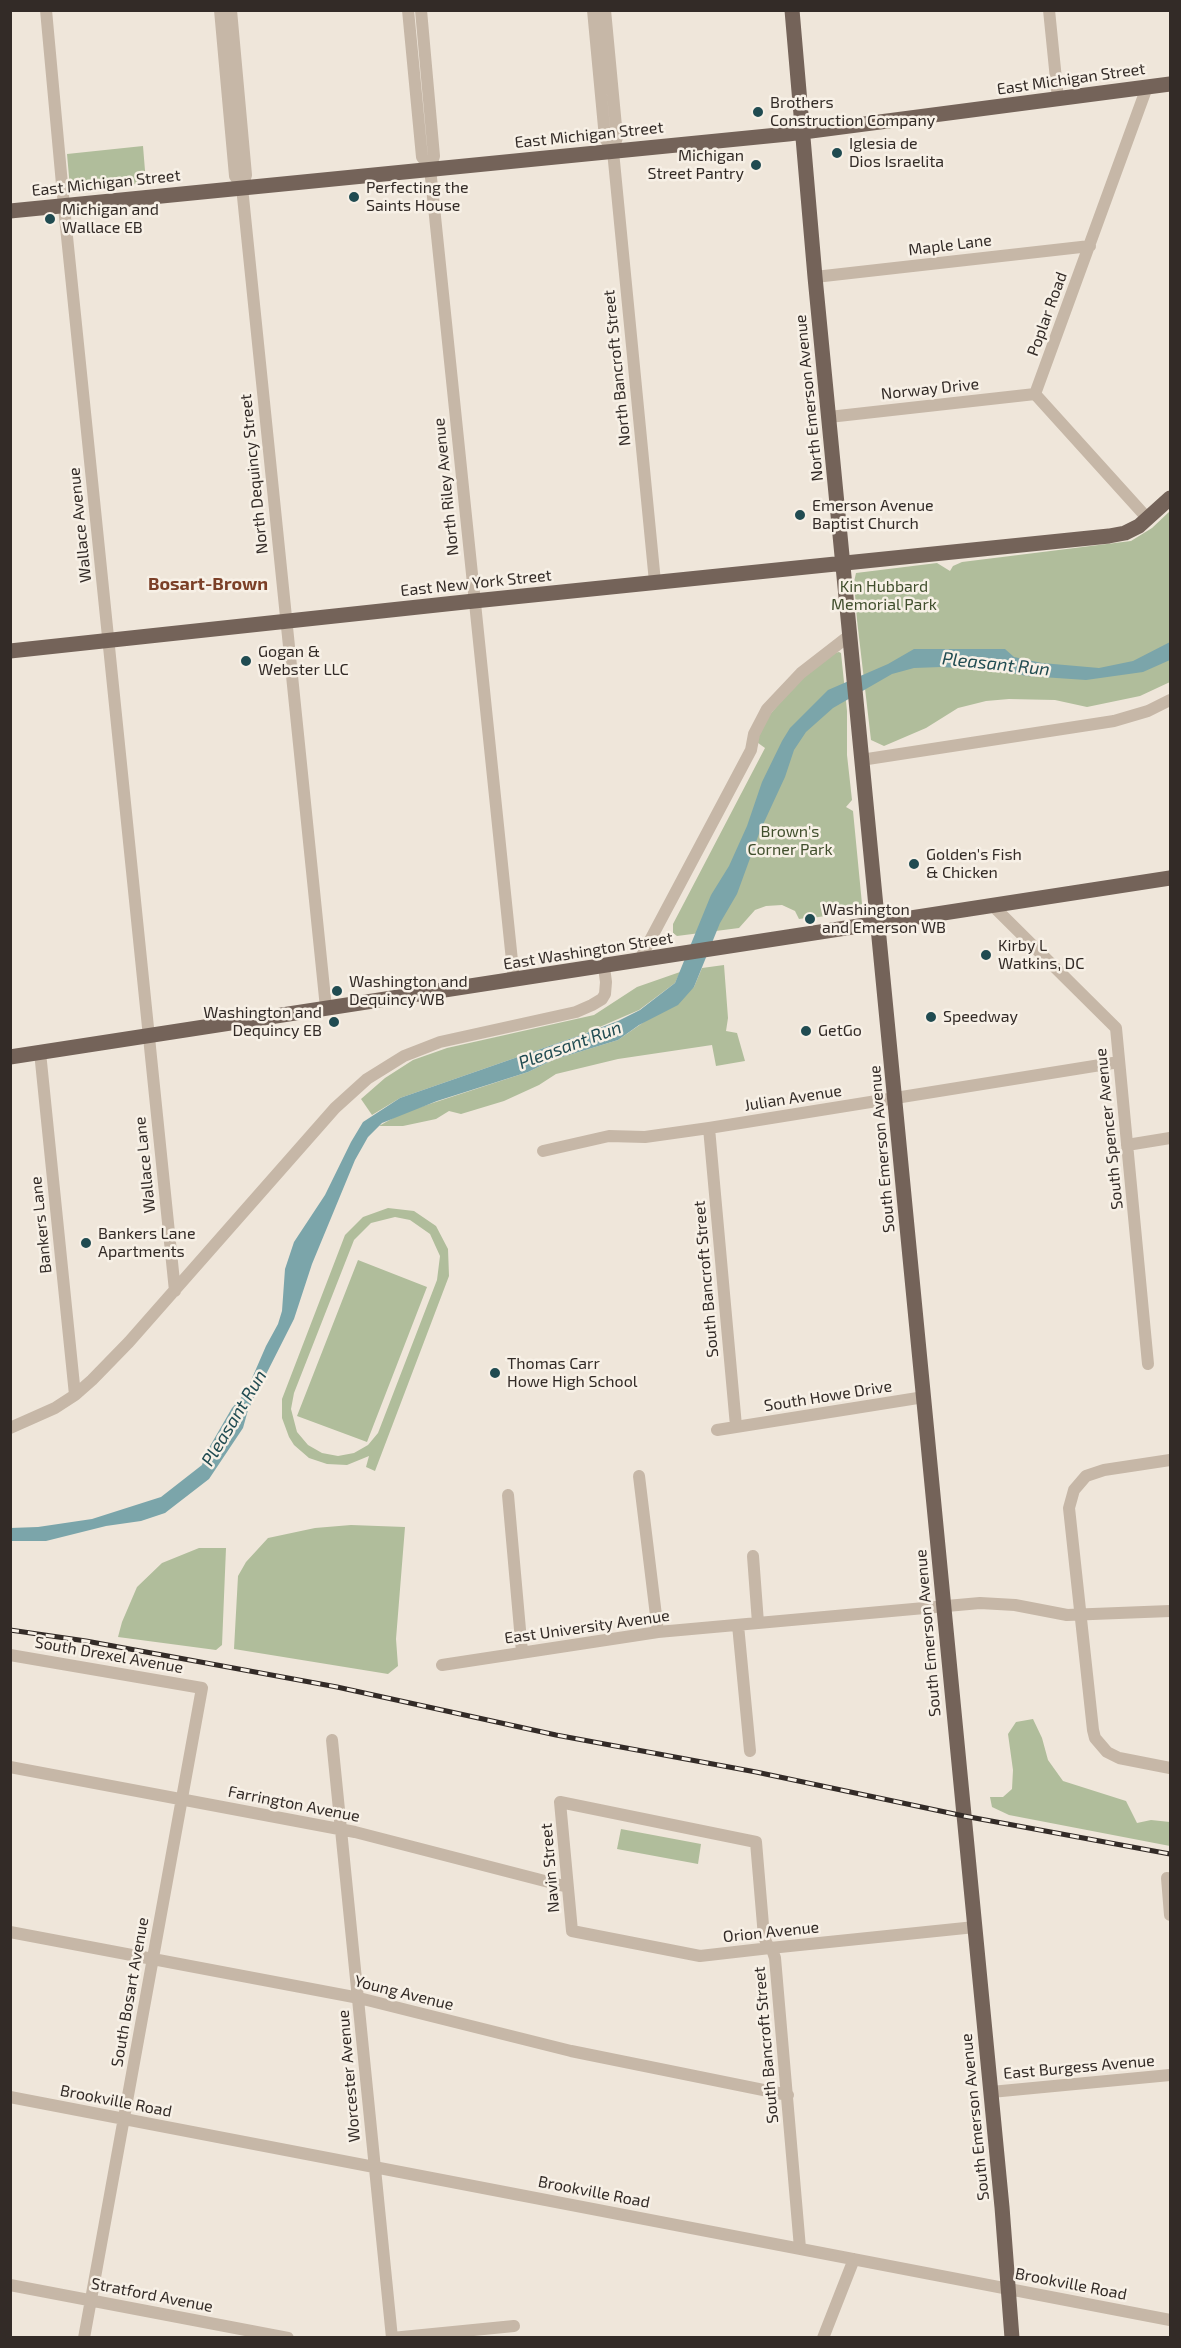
<!DOCTYPE html>
<style>
body{margin:0}
#map{position:relative;width:1181px;height:2348px;overflow:hidden;background:#efe6da;font-family:"Exo 2",sans-serif}
canvas{display:block}
.frame{position:absolute;inset:0;border:12px solid #332b27;pointer-events:none}
</style>
<div id="map">
<canvas width="1181" height="2348"></canvas>
<div class="frame"></div>
</div>
<script>
const g = document.querySelector('canvas').getContext('2d');
g.lineJoin = 'round';
function fillPath(path, color) {
  g.fillStyle = color;
  g.fill(path, 'evenodd');
}
function poly(rows) {
  const path = new Path2D();
  for (const r of rows) {
    path.moveTo(r[0], r[1]);
    for (let i = 2; i < r.length; i += 2) path.lineTo(r[i], r[i + 1]);
  }
  return path;
}
function trace(path, color, width, dash) {
  g.strokeStyle = color;
  g.lineWidth = width;
  g.lineCap = dash ? 'butt' : 'round';
  g.setLineDash(dash || []);
  g.stroke(path);
}
function drawText(font, color, halo, rows, align = 'center') {
  g.font = font + ' "Exo 2",sans-serif';
  g.lineWidth = 5;
  g.setLineDash([]);
  g.textBaseline = 'middle';
  g.strokeStyle = halo;
  g.fillStyle = color;
  for (const [text, x, y, turn = 0] of rows) {
    g.save();
    g.translate(x, y);
    g.rotate((+turn || 0) * Math.PI / 180);
    g.textAlign = isNaN(turn) ? turn : align;
    if (halo) g.strokeText(text, 0, 0);
    g.fillText(text, 0, 0);
    g.restore();
  }
}
fillPath(poly([
 [143,146,146,183,75,191,74,187,70,188,67,154],
 [1170,511,1170,682,1140,696,1087,707,1055,700,1009,699,986,701,958,708,926,728,884,746,871,740,857,620,854,582,856,573,937,563,950,571,953,566,962,562,1131,541,1152,528],
 [839,652,841,653,847,711,847,755,852,800,846,807,853,811,862,904,845,913,812,918,811,915,806,915,806,918,799,919,795,911,782,905,766,906,755,910,739,928,677,936,673,933,673,924,765,748,754,740,761,725,805,673,834,653],
 [724,965,728,1018,726,1031,737,1033,745,1061,716,1066,712,1045,618,1059,556,1074,539,1085,504,1101,461,1114,449,1111,436,1119,403,1126,379,1126,402,1113,528,1072,553,1060,618,1040,694,987,702,968],
 [680,972,675,983,639,1010,581,1035,400,1098,372,1115,361,1099,385,1078,413,1060,447,1048,594,1015,637,987],
 [388,1208,414,1211,436,1226,448,1249,449,1276,375,1471,366,1467,369,1456,347,1465,327,1464,309,1458,294,1445,289,1437,282,1418,282,1399,345,1235,363,1217],
 [395,1217,410,1220,430,1234,440,1256,437,1280,378,1433,368,1445,354,1453,338,1456,322,1453,308,1445,297,1432,291,1409,294,1393,354,1240,371,1223],
 [358,1260,427,1287,367,1442,297,1416],
 [351,1525,405,1527,396,1639,398,1666,388,1674,234,1649,238,1576,246,1562,268,1538,315,1528],
 [199,1548,226,1548,222,1645,216,1650,118,1637,122,1622,137,1587,162,1563],
 [1033,1719,1042,1738,1048,1760,1063,1781,1126,1801,1137,1823,1151,1820,1170,1822,1170,1846,1009,1815,992,1807,990,1797,1003,1797,1012,1789,1013,1770,1008,1734,1016,1722],
 [621,1829,701,1844,698,1864,617,1849]
]), '#b0bd9b');
fillPath(poly([
 [1170,642,1170,660,1143,672,1086,680,1027,676,1002,671,941,667,914,668,892,674,833,708,806,732,794,750,785,777,760,831,737,894,720,923,694,987,678,1005,639,1025,618,1040,553,1060,528,1072,437,1101,382,1123,368,1137,355,1160,312,1264,294,1319,248,1410,243,1428,209,1479,165,1513,141,1521,106,1526,46,1541,11,1541,10,1528,38,1527,92,1519,161,1497,202,1465,206,1453,232,1408,246,1392,266,1346,278,1324,282,1311,285,1269,294,1242,325,1195,351,1142,363,1122,400,1098,581,1035,618,1021,640,1010,675,983,711,895,729,866,747,826,762,782,782,741,790,728,828,690,888,664,914,649,1005,649,1014,657,1042,663,1099,668,1133,661]
]), '#7ba5aa');
trace(poly([
 [46,10,65,217,175,1291],
 [220,10,235,176,242,187],
 [231,10,246,175,242,187,326,1008],
 [408,10,422,157,430,168],
 [421,10,434,156,430,168,514,980],
 [593,10,605,138,613,151],
 [605,10,617,137,613,151,655,582],
 [1049,10,1058,99],
 [815,277,1090,246],
 [1035,394,1147,87],
 [1035,394,1148,519],
 [829,417,1035,394],
 [861,760,1114,721,1148,711,1170,700],
 [993,906,1116,1028,1148,1364],
 [639,961,751,750,754,734,767,709,801,673,850,635],
 [40,1052,75,1395],
 [709,1128,736,1426],
 [1127,1145,1170,1138],
 [543,1151,609,1136,645,1137,709,1128,1119,1062],
 [10,1428,55,1408,75,1395,92,1380,129,1342,335,1108,367,1079,404,1056,440,1042,576,1012,592,1005,602,999,605,994,606,982,604,967],
 [717,1430,924,1397],
 [1170,1460,1104,1470,1086,1476,1074,1490,1069,1508,1093,1730,1095,1738,1107,1752,1119,1758,1170,1768],
 [639,1476,658,1632],
 [508,1495,522,1652],
 [753,1556,758,1623],
 [738,1625,750,1751],
 [10,1655,202,1688,84,2338],
 [442,1665,658,1632,980,1603,1015,1605,1067,1615,1170,1611],
 [332,1740,392,2338],
 [10,1767,355,1832,568,1887],
 [1167,1878,1170,1915],
 [10,1932,359,1998,571,2051,788,2095],
 [991,2092,1170,2075],
 [10,2097,1170,2320],
 [800,2248,775,1958,773,1952,771,1949,768,1946,767,1944,764,1937,756,1842,560,1802,572,1931,700,1956,770,1948,780,1947,975,1927],
 [10,2285,288,2338],
 [392,2338,514,2326],
 [823,2338,854,2259]
]), '#c6b7a7', 12);
trace(poly([
 [792,10,815,277,1002,2207,1012,2338],
 [10,211,788,134,1170,84],
 [10,651,474,601,1109,536,1125,533,1139,526,1170,498],
 [10,1057,1170,878]
]), '#746359', 15);
const rail = poly([
 [10,1630,86,1641,337,1687,556,1735,756,1772,964,1816,1170,1854]
]);
trace(rail, '#332b27', 5);
trace(rail, '#f7f0e6', 3, [9]);
for (const [x, y, r, color] of [
 [758,112,6,"#204b51"],
 [837,153,6,"#204b51"],
 [756,165,6,"#204b51"],
 [354,197,6,"#204b51"],
 [50,219,6,"#204b51"],
 [800,515,6,"#204b51"],
 [246,661,6,"#204b51"],
 [914,864,6,"#204b51"],
 [810,919,6,"#204b51"],
 [986,955,6,"#204b51"],
 [337,991,6,"#204b51"],
 [931,1017,6,"#204b51"],
 [334,1022,6,"#204b51"],
 [806,1031,6,"#204b51"],
 [86,1243,6,"#204b51"],
 [495,1373,6,"#204b51"]
]) {
  const dot = new Path2D();
  dot.arc(x, y, r, 0, 2 * Math.PI);
  g.fillStyle = color;
  g.fill(dot);
  trace(dot, '#f7f0e6', 2);
}
drawText('16px', '#332b27', '#f7f0e6', [
 ["East Michigan Street",1071,79,-8],
 ["East Michigan Street",589,135,-6],
 ["East Michigan Street",106,183,-6],
 ["Maple Lane",950,245,-7],
 ["Poplar Road",1047,314,-70],
 ["North Bancroft Street",617,368,-96],
 ["Norway Drive",930,389,-6],
 ["North Emerson Avenue",809,398,-96],
 ["North Dequincy Street",254,474,-96],
 ["North Riley Avenue",446,487,-96],
 ["Wallace Avenue",80,525,-96],
 ["East New York Street",476,583,-6],
 ["East Washington Street",588,951,-9],
 ["Julian Avenue",793,1098,-9],
 ["South Spencer Avenue",1109,1129,-96],
 ["South Emerson Avenue",882,1149,-95],
 ["Wallace Lane",145,1165,-96],
 ["Bankers Lane",41,1225,-96],
 ["South Bancroft Street",706,1279,-95],
 ["South Howe Drive",828,1396,-9],
 ["East University Avenue",587,1627,-8],
 ["South Emerson Avenue",928,1633,-95],
 ["South Drexel Avenue",109,1655,10],
 ["Farrington Avenue",294,1804,11],
 ["Navin Street",550,1868,-95],
 ["Orion Avenue",771,1932,-6],
 ["South Bosart Avenue",130,1992,-80],
 ["Young Avenue",404,1993,14],
 ["South Bancroft Street",766,2045,-95],
 ["East Burgess Avenue",1079,2067,-5],
 ["Worcester Avenue",349,2076,-95],
 ["Brookville Road",116,2101,11],
 ["South Emerson Avenue",975,2117,-96],
 ["Brookville Road",594,2192,11],
 ["Brookville Road",1071,2284,11],
 ["Stratford Avenue",152,2295,11]
]);
drawText('16px', '#332b27', '#f7f0e6', [
 ["Brothers",770,103],
 ["Construction Company",770,121],
 ["Iglesia de",849,144],
 ["Dios Israelita",849,162],
 ["Michigan",744,156,"right"],
 ["Street Pantry",744,174,"right"],
 ["Perfecting the",366,188],
 ["Saints House",366,206],
 ["Michigan and",62,210],
 ["Wallace EB",62,228],
 ["Emerson Avenue",812,506],
 ["Baptist Church",812,524],
 ["Gogan &",258,652],
 ["Webster LLC",258,670],
 ["Golden's Fish",926,855],
 ["& Chicken",926,873],
 ["Washington",822,910],
 ["and Emerson WB",822,928],
 ["Kirby L",998,946],
 ["Watkins, DC",998,964],
 ["Washington and",349,982],
 ["Dequincy WB",349,1000],
 ["Washington and",322,1013,"right"],
 ["Dequincy EB",322,1031,"right"],
 ["Speedway",943,1017],
 ["GetGo",818,1031],
 ["Bankers Lane",98,1234],
 ["Apartments",98,1252],
 ["Thomas Carr",507,1364],
 ["Howe High School",507,1382]
], 'left');
drawText('16px', '#414f2d', '#f7f0e6', [
 ["Kin Hubbard",884,587],
 ["Memorial Park",884,605],
 ["Brown's",790,832],
 ["Corner Park",790,850]
]);
drawText('bold 18px', '#7b3f27', '#f7f0e6', [
 ["Bosart-Brown",208,584]
]);
drawText('italic 18px', '#204b51', '#f7f0e6', [
 ["Pleasant Run",996,664,6],
 ["Pleasant Run",570,1045,-20],
 ["Pleasant Run",234,1418,-59]
]);
</script>
